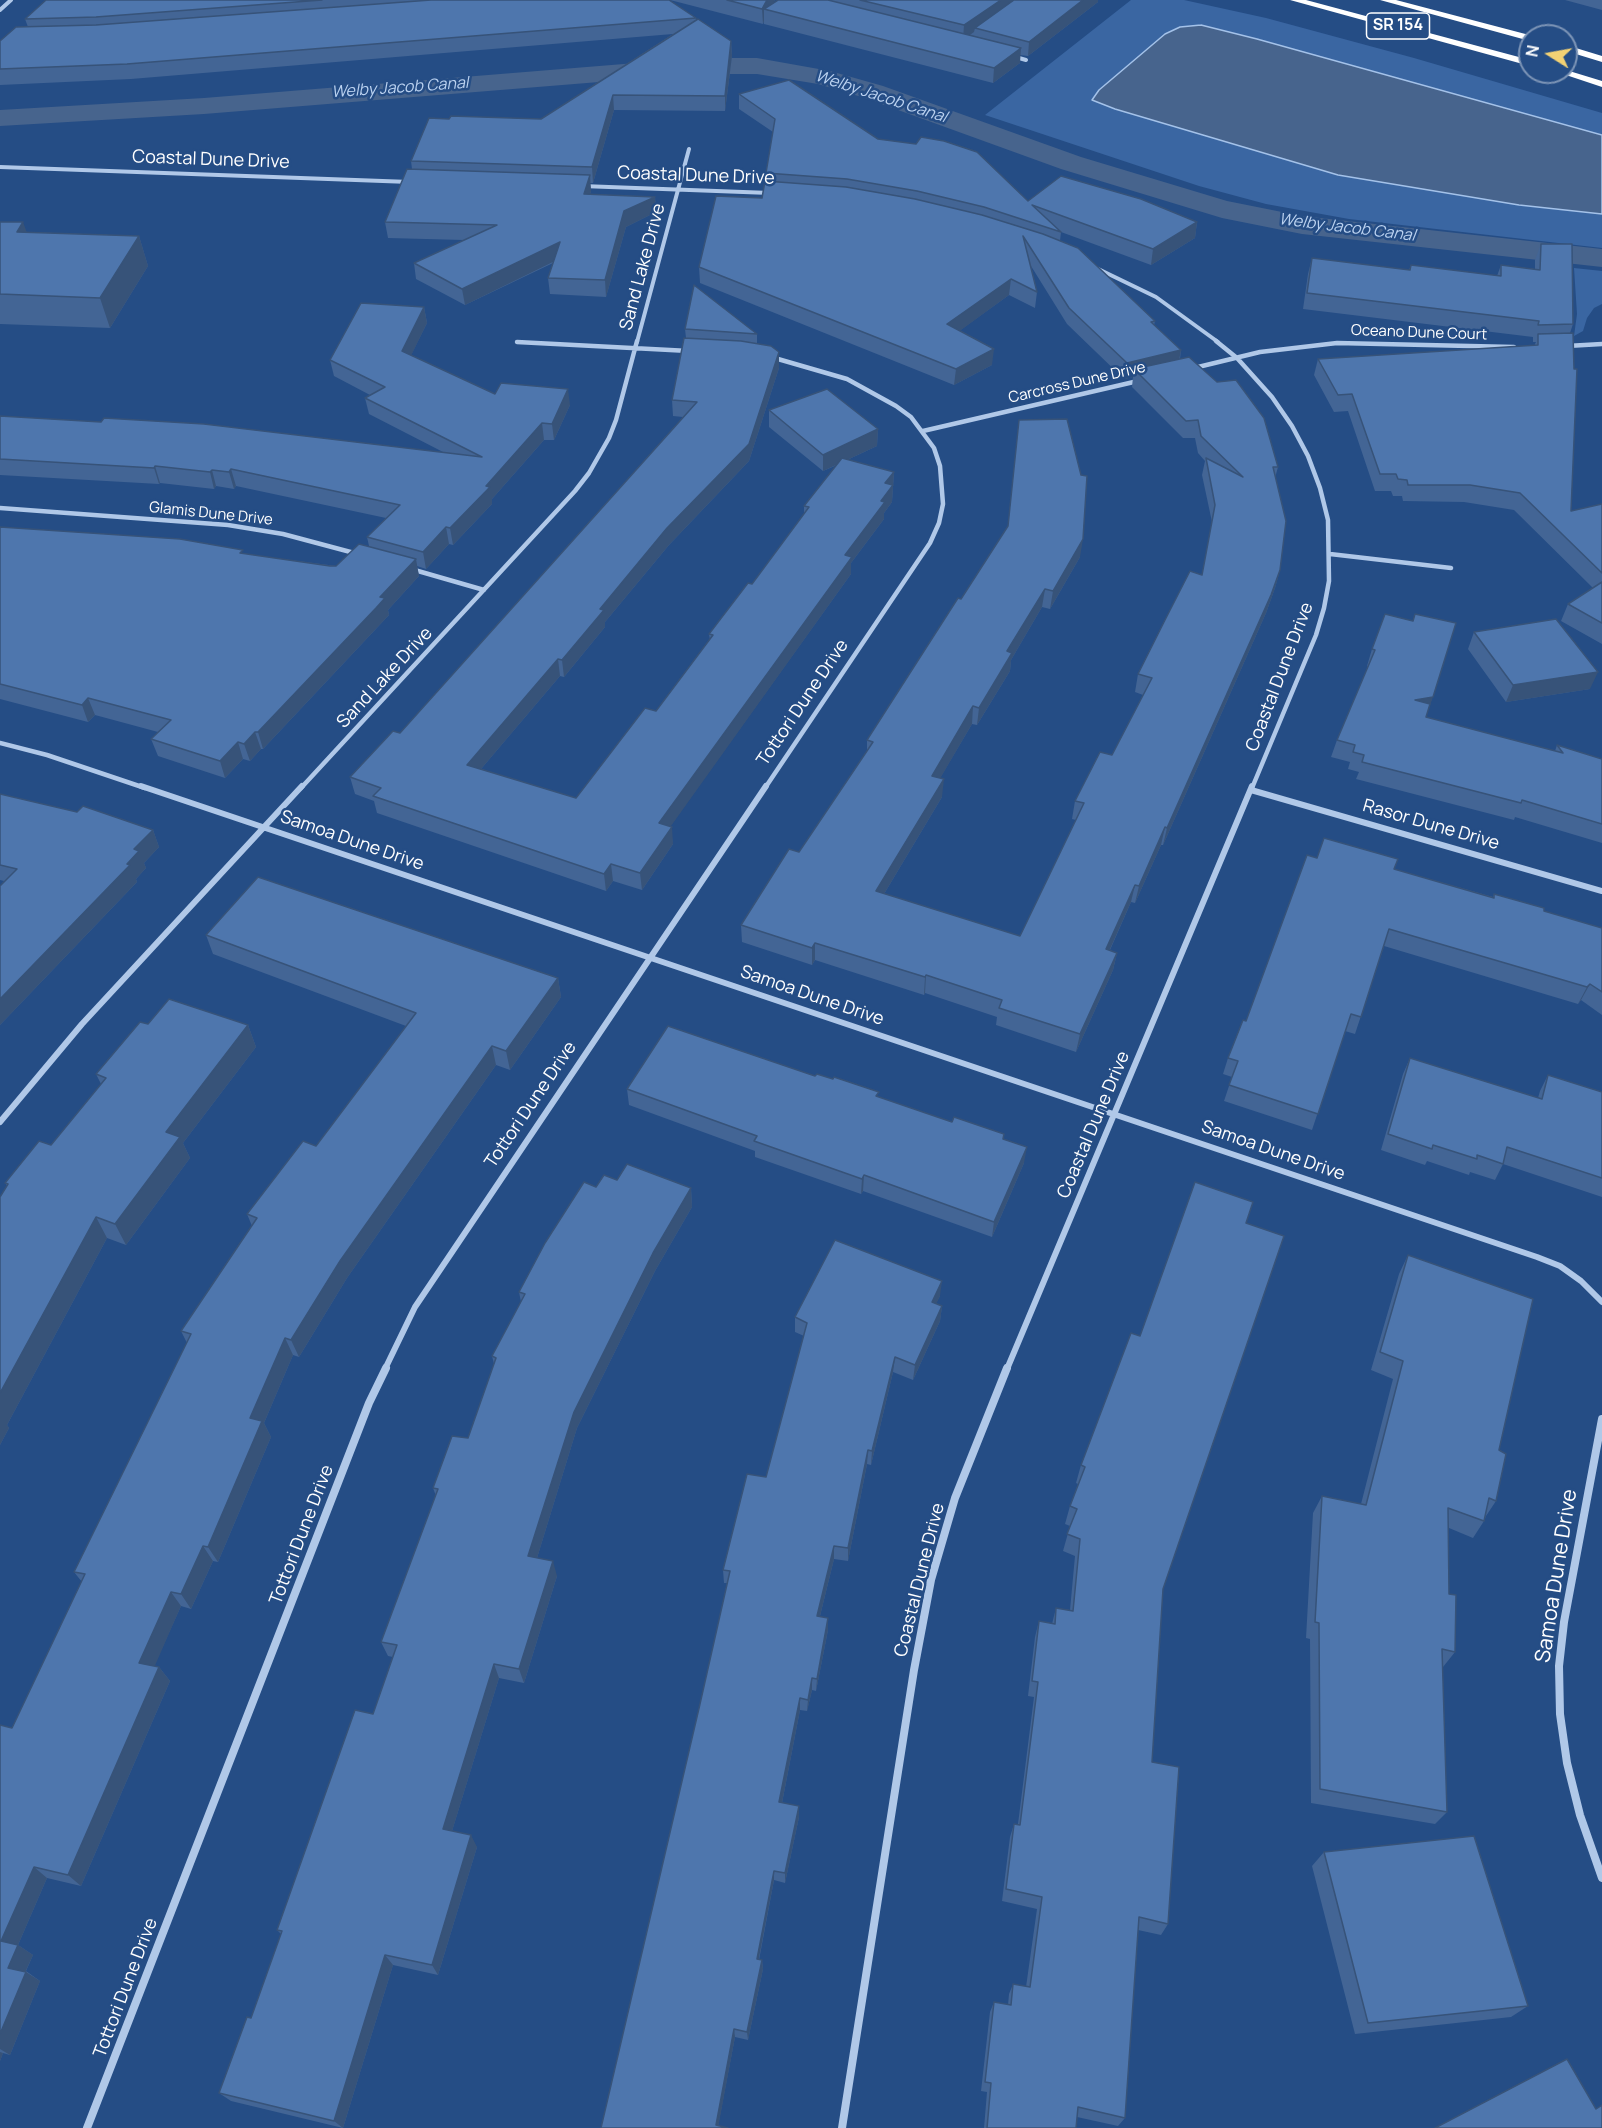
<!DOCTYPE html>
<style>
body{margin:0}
#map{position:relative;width:1602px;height:2128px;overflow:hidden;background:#254d85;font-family:Manrope,sans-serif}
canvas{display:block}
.north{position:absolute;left:1518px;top:24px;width:60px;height:60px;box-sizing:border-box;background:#254d85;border:2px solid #7c94b6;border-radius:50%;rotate:281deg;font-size:16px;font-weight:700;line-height:24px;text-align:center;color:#fff}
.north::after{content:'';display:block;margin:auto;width:21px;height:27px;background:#f2d174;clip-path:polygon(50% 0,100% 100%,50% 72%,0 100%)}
</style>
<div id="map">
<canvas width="1602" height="2128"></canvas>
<div class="north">N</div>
</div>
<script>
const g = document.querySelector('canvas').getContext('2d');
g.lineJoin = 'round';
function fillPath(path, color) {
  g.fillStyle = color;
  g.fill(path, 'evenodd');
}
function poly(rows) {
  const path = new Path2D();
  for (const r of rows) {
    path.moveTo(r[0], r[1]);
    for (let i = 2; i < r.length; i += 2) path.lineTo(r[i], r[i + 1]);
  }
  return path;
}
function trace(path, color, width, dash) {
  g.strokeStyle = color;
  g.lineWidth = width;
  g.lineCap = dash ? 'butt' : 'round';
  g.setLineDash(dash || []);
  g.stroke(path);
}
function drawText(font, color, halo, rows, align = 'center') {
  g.font = font + ' Manrope,sans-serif';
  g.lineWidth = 5;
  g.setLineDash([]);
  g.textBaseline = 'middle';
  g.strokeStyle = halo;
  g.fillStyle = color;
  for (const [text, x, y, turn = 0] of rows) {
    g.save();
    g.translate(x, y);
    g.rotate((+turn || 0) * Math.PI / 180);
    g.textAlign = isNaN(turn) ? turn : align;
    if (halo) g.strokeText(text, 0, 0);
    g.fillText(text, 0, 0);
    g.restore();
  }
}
fillPath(poly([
 [1131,0,1184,0,1266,18,1414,58,1602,113,1602,248,1349,219,1266,204,1199,186,985,115],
 [1574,268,1602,271,1602,304,1594,308,1587,318,1583,331,1574,336,1577,314]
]), '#3a66a2');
const water = poly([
 [1201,25,1257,39,1602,135,1602,214,1519,205,1338,175,1115,109,1092,100,1099,90,1165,34,1180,27,1201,25]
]);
fillPath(water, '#47648d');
trace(water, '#a4c2e9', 1.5);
fillPath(poly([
 [698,58,757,58,830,71,883,86,1081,157,1227,201,1302,216,1602,249,1602,267,1302,234,1222,218,1061,169,865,98,818,84,757,74,698,74,204,114,0,126,0,110,204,98,698,58]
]), '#47648d');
trace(poly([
 [0,10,11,0],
 [1012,56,1026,60],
 [0,167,410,182],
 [582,186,770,193],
 [1094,267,1156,297,1218,342],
 [637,342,689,149]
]), '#b0c8e8', 4);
trace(poly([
 [1216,341,1237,358,1272,397,1292,426,1308,456,1320,488,1328,520,1329,581,1324,608,1316,635,1252,788],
 [517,342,689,351],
 [1567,346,1602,344],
 [1194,368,1260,352,1337,343,1514,347],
 [923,431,1138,381],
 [0,508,228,525,283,534,358,554],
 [1330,554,1451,568],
 [411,569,484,590],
 [0,743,47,755,145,788],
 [301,788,575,491,589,473,609,438,616,420,637,341],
 [765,788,930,543,939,523,943,504,940,466,934,448,911,417,896,406,847,379,771,357]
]), '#b0c8e8', 4.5);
trace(poly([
 [141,786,1537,1257,1560,1266,1581,1281,1602,1302],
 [1251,790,1602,891],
 [0,1122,82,1024,302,786],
 [385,1369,415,1307,766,786],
 [1007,1369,1252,786]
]), '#b0c8e8', 6);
trace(poly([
 [1602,1419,1564,1622,1559,1666,1560,1714,1567,1763,1580,1815,1602,1878],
 [87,2128,369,1403,386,1368],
 [842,2128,914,1670,931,1580,955,1498,1007,1368]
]), '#b0c8e8', 8);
fillPath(poly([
 [1290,0,1306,0,1530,60,1530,66,1290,0],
 [1380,0,1396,0,1533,36,1530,36,1530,41,1380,0],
 [1566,45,1602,56,1602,62,1566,51,1566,45],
 [1566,70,1602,81,1602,87,1557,72,1566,72,1566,70]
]), '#fff');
fillPath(poly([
 [46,0,669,0,696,18,696,20,731,41,732,56,725,111,614,110,593,183,590,183,591,191,590,194,655,197,656,212,626,227,606,297,550,294,548,278,553,263,465,305,416,279,414,263,464,240,388,238,385,222,412,169,411,161,449,119,541,119,673,34,131,79,0,85,0,41,28,27,25,19],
 [670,0,775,0,773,3,778,0,1098,0,1098,2,1028,56,1020,55,1020,63,993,83,764,24,764,21,763,24],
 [1565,0,1602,0,1602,10],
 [739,94,878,139,1028,201,1197,222,1195,238,1151,265,1061,232,1060,241,1155,321,1154,325,1181,350,1180,359,1278,467,1275,478,1280,570,1275,588,1266,613,1163,845,1161,845,1135,903,1131,902,1110,950,1117,953,1113,970,1076,1052,996,1025,997,1017,925,993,924,995,815,960,812,965,742,942,741,925,799,852,867,751,867,740,961,599,1080,557,1050,609,1042,607,1011,660,1010,671,977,725,972,724,940,778,942,797,884,894,1020,936,1076,820,1072,819,1075,801,1112,755,1143,695,1135,692,1138,674,1202,575,1212,522,1202,475,1205,461,1198,453,1195,438,1183,438,1132,387,1133,377,1124,379,1067,324,1031,266,1037,292,1035,308,1009,295,959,331,992,365,954,385,700,283,699,267,762,198,767,181,766,173,773,132,739,109],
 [0,222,27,232,139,236,148,266,110,328,0,324],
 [1541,244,1573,324,1570,333,1571,511,1602,504,1602,644,1561,621,1568,604,1593,588,1514,510,1464,502,1403,501,1402,496,1393,496,1391,491,1375,491,1348,411,1334,412,1314,375,1318,359,1534,346,1536,342,1533,342,1533,337,1303,309,1308,274,1312,258,1409,270,1411,265,1497,276,1501,265,1535,269,1535,260],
 [424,307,427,323,411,355,495,394,570,405,554,440,544,440,492,499,492,504,453,545,449,544,426,569,417,566,419,576,388,610,389,615,263,749,261,749,250,761,243,759,225,778,158,756,151,739,158,732,95,715,88,722,0,699,0,527,244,554,336,566,369,546,367,537,386,518,236,486,234,489,216,486,214,489,160,483,159,484,0,475,0,416,443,452,369,414,365,398,370,395,334,376,330,360],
 [685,329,757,334,757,344,779,368,749,461,669,545,605,622,605,627,564,677,560,676,481,769,576,798,656,711,710,640,709,634,752,584,804,514,804,506,837,465,823,471,769,427,769,410,878,429,877,446,847,460,894,472,892,502,884,513,884,519,851,563,851,574,670,826,673,844,642,890,613,881,606,891,377,813,374,801,355,794,350,777,400,733,683,417,673,416,672,400,686,338],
 [1413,621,1456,623,1426,717,1555,751,1557,745,1602,759,1602,843,1515,817,1514,820,1356,779,1359,772,1348,769,1350,762,1331,757,1337,740,1368,667,1367,666,1372,649],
 [1474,632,1590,689,1506,702,1468,649],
 [0,794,153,830,159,847,144,863,146,868,136,879,137,882,0,1025,0,886,4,881,0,880],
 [1317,858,1394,869,1493,897,1494,894,1544,911,1602,928,1602,1015,1581,1000,1578,1004,1384,946,1355,1034,1345,1031,1312,1130,1224,1101,1232,1077,1223,1074,1228,1058,1246,1021],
 [206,935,558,978,561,997,510,1070,496,1065,347,1278,299,1357,293,1355,264,1423,271,1437,218,1562,213,1561,191,1609,181,1606,154,1666,159,1667,170,1681,81,1886,47,1878,18,1945,33,1955,26,1971,40,1981,10,2055,3,2053,0,2061,0,1725,12,1728,82,1582,74,1572,187,1343,181,1331,252,1226,247,1214,316,1146,406,1026,213,954],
 [148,1024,248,1025,256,1047,183,1143,190,1158,126,1245,107,1238,7,1425,9,1428,0,1445,7,1186,5,1183,51,1145,101,1084,96,1074],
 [1410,1058,1538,1098,1540,1091,1548,1075,1602,1092,1602,1197,1503,1164,1495,1180,1470,1172,1469,1175,1427,1161,1425,1165,1381,1150,1403,1074],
 [815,1076,1003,1139,1024,1163,992,1237,863,1191,861,1194,755,1157,755,1151,629,1105,627,1089],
 [617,1180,691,1188,692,1207,655,1271,577,1428,537,1558,557,1576,524,1683,499,1678,452,1831,477,1847,438,1975,393,1965,343,2128,231,2101,219,2093,251,2018,281,1934,277,1930,373,1714,393,1657,388,1656,381,1642,436,1496,433,1488,468,1438,494,1364,492,1356,521,1302,519,1292,596,1187],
 [1246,1223,1163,1589,1152,1762,1168,1924,1161,1935,1138,1930,1125,2118,1118,2126,1077,2117,1076,2128,984,2128,987,2092,981,2091,990,2012,994,2002,1008,2005,1009,1994,1013,1984,1026,1987,1037,1909,1002,1901,1010,1837,1014,1824,1018,1824,1034,1697,1028,1696,1035,1637,1039,1621,1052,1624,1056,1608,1070,1610,1075,1556,1063,1551,1070,1526,1065,1524,1070,1506,1078,1484,1076,1483,1081,1465,1140,1336],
 [1408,1255,1499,1450,1496,1501,1486,1516,1484,1521,1473,1538,1449,1528,1449,1594,1455,1652,1443,1667,1442,1667,1447,1812,1435,1824,1311,1803,1310,1639,1306,1638,1313,1513,1322,1496,1361,1504,1393,1379,1371,1370,1399,1274],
 [940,1296,936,1303,942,1306,940,1321,913,1380,893,1372,871,1465,867,1464,848,1561,834,1559,820,1616,828,1630,816,1691,812,1690,807,1711,800,1710,782,1803,799,1817,785,1883,774,1880,759,1960,762,1960,763,1969,748,2040,735,2037,718,2126,601,2128,700,1704,727,1583,724,1583,723,1570,766,1477,804,1336,795,1332,795,1317],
 [1324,1852,1528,2006,1511,2017,1355,2034,1312,1866]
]), '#436595');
fillPath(poly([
 [767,0,775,0,769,11,764,9,764,21,763,24,762,9],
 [1001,0,1021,0,975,28,974,32,963,40,964,25],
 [1083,0,1098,0,1098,2,1028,56,1029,42],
 [731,41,732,56,725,111,725,96],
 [1021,48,1020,63,993,83,994,68],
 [613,95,614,110,593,183,592,167],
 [590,175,591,191,586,210,584,194],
 [655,197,656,212,626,227,606,297,605,280,624,211],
 [23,222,34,252,17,232],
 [1197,222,1195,238,1151,265,1153,249],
 [139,236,148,266,110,328,100,298],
 [560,242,561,258,465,305,462,289],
 [1011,279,1009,295,946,341,947,324],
 [424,307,427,323,405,368,402,351],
 [994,349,992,365,954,385,956,369],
 [1181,350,1178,366,1134,369,1133,377,1124,379,1127,363],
 [779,352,779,368,749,461,669,545,605,622,605,627,564,677,562,660,600,609],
 [568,389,570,405,554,440,552,424],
 [542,423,544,440,492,499,492,504,453,545,450,528,486,486],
 [878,429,877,446,823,471,823,455],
 [155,466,160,483,159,484,154,468],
 [231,469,236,486,234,489,229,472],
 [212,470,216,486,214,489,210,472],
 [894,472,892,502,884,513,884,519,851,563,851,574,661,840,659,823,845,555,881,501,885,483],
 [446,527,449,544,426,569,423,552],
 [1083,539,1080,557,1050,609,1053,591],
 [416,559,419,576,388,610,389,615,263,749,258,732,380,597],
 [1280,570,1275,588,1266,613,1163,845,1167,828],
 [1045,589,1042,607,1011,660,1010,671,977,725,979,708,1007,651],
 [558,659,560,676,470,782,467,765],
 [1598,672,1590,689,1506,702,1513,685],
 [1433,697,1427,714,1415,700],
 [88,698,95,715,88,722,82,705],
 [973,706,972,724,931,794,932,776],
 [255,732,261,749,250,761,244,744],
 [238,742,243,759,225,778,220,761],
 [944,779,942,797,875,909,876,891],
 [672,827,673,844,642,890,640,873],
 [1165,827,1161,845,1135,903,1139,886],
 [153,830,159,847,144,863,146,868,136,879,137,882,0,1025,0,999,127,864,134,849],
 [611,864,613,881,606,891,604,874],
 [1135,885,1131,902,1102,967,1106,949],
 [815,943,815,960,812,965,812,948],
 [1117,953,1113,970,1076,1052,1080,1034],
 [926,975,925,993,924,995,925,977],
 [558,978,561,997,510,1070,506,1051],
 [1590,984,1581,1000,1578,1004,1587,987],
 [248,1025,256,1047,183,1143,190,1158,126,1245,115,1224,166,1132],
 [492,1046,496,1065,347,1278,299,1357,291,1340,340,1261],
 [1027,1147,1024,1163,992,1237,994,1222],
 [864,1175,863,1191,861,1194,862,1179],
 [691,1188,692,1207,655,1271,577,1428,533,1571,528,1556,574,1412,653,1253],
 [96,1217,107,1238,7,1425,9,1428,0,1445,0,1393],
 [942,1281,940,1296,930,1317,932,1302],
 [942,1306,940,1321,913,1380,915,1365],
 [285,1338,293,1355,264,1423,271,1437,218,1562,208,1547,250,1418],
 [895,1357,893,1372,871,1465,872,1451],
 [868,1450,867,1464,848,1561,848,1548],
 [203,1546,213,1561,191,1609,181,1594],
 [834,1546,834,1559,817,1628,817,1616],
 [553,1561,557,1576,524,1683,519,1669],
 [171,1592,181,1606,150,1677,139,1663],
 [828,1618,828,1630,816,1691,817,1679],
 [494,1664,499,1678,449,1841,443,1829],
 [159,1667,170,1681,81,1886,68,1875],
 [812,1678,812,1690,807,1711,808,1700],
 [800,1698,800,1710,780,1813,779,1802],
 [799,1806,799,1817,785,1883,785,1873],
 [471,1835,477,1847,438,1975,432,1965],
 [34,1867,47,1878,18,1945,33,1955,23,1977,8,1968,1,1941],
 [774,1871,774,1880,757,1968,757,1959],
 [385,1955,393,1965,343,2128,334,2121],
 [762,1960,763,1969,748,2040,747,2032],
 [26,1972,40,1981,10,2055,0,2049,0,2034],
 [734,2029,735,2037,718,2128,716,2125],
 [0,2052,3,2053,0,2061]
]), '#375379');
const building = poly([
 [46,0,322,0,96,17,25,19,46,0],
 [431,0,669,0,696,18,127,64,0,69,0,41,16,27,96,25,431,0],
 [727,0,767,0,762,9,727,0],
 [778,0,828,0,1021,48,994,68,764,9,778,0],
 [860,0,1001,0,964,25,860,0],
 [1014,0,1083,0,1029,42,975,28,1014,0],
 [698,19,731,41,725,96,613,95,592,167,411,161,429,118,449,119,451,116,541,119,698,19],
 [789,80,878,139,916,144,921,137,944,141,977,152,1028,201,1061,176,1141,199,1197,222,1153,249,1032,205,1061,232,984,207,917,191,847,179,766,173,775,119,739,94,789,80],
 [407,169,590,175,584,194,655,197,624,211,605,280,548,278,560,242,462,289,414,263,497,225,385,222,407,169],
 [765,181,846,187,915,199,982,215,1043,234,1078,248,1155,321,1151,322,1181,350,1127,363,1069,308,1023,236,1037,292,1011,279,947,324,994,349,956,369,699,267,716,196,762,198,765,181],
 [0,222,23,222,17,232,139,236,100,298,0,294,0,222],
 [1541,244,1572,244,1573,324,1538,325,1539,321,1307,293,1312,258,1410,270,1411,265,1501,276,1501,265,1540,270,1541,244],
 [694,285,757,334,685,329,694,285],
 [361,303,424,307,402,351,495,394,501,383,568,389,552,424,542,423,486,486,490,487,450,528,446,527,423,552,367,537,400,505,231,469,229,472,212,470,210,472,155,466,154,468,0,459,0,416,101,422,104,418,204,424,482,457,365,398,385,387,330,360,361,303],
 [1573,333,1574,369,1577,369,1571,511,1602,504,1602,573,1520,493,1470,485,1408,485,1407,480,1398,479,1396,474,1380,474,1352,394,1338,395,1318,359,1538,345,1538,334,1573,333],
 [684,338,741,341,771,346,779,352,749,444,667,528,600,609,604,610,562,660,558,659,467,765,576,798,645,708,656,711,713,635,709,634,748,583,752,584,809,507,804,506,842,458,894,472,885,483,893,485,881,501,885,502,845,555,852,557,659,823,672,827,640,873,611,864,604,874,373,796,381,788,350,777,393,731,400,733,697,402,672,400,684,338],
 [1189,357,1217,382,1236,380,1264,418,1278,467,1273,467,1286,521,1280,570,1271,595,1167,828,1165,827,1139,886,1135,885,1106,949,1117,953,1080,1034,999,1008,1002,1000,926,975,925,977,815,943,812,948,741,925,789,849,799,852,873,742,867,740,958,598,961,599,1008,526,1019,420,1067,419,1081,475,1087,476,1083,539,1053,591,1045,589,1007,651,1012,653,979,708,973,706,932,776,944,779,876,891,1020,936,1084,803,1075,801,1100,752,1112,755,1152,678,1138,674,1165,620,1190,571,1202,575,1215,505,1206,458,1243,477,1201,436,1198,420,1186,421,1134,369,1189,357],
 [827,389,878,429,823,455,769,410,827,389],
 [0,527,180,539,243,550,240,553,330,566,336,566,359,544,416,559,380,597,385,598,376,608,258,732,255,732,244,744,238,742,220,761,151,739,171,720,88,698,82,705,0,684,0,527],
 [1602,582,1602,623,1568,604,1602,582],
 [1385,614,1413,621,1415,614,1456,623,1433,697,1415,700,1430,704,1426,717,1563,753,1557,745,1602,759,1602,824,1522,800,1521,803,1362,762,1364,755,1353,752,1355,745,1337,740,1375,650,1372,649,1385,614],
 [1556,619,1598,672,1513,685,1474,632,1556,619],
 [0,794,77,812,83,806,153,830,134,849,139,851,127,864,130,865,0,999,0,886,17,869,0,865,0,794],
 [1324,838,1398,859,1394,869,1494,898,1494,894,1544,908,1544,911,1602,928,1602,992,1590,984,1587,987,1389,929,1361,1017,1351,1014,1318,1114,1229,1085,1238,1061,1228,1058,1243,1020,1246,1021,1307,855,1317,858,1324,838],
 [258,877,558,978,506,1051,492,1046,340,1261,291,1340,285,1338,250,1418,262,1421,208,1547,203,1546,181,1594,171,1592,139,1663,159,1667,68,1875,34,1867,1,1941,18,1945,8,1968,26,1972,0,2034,0,1725,12,1728,85,1574,74,1572,191,1334,181,1331,257,1218,247,1214,303,1141,316,1146,416,1013,206,935,258,877],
 [169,999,248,1025,166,1132,180,1137,115,1224,96,1217,0,1393,0,1197,8,1184,5,1183,39,1141,51,1145,106,1078,96,1074,140,1022,148,1024,169,999],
 [668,1026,815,1076,817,1074,833,1079,834,1077,879,1092,876,1096,952,1122,954,1117,1004,1134,1003,1139,1027,1147,994,1222,864,1175,862,1179,754,1141,757,1136,627,1089,668,1026],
 [1410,1058,1542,1099,1548,1075,1602,1092,1602,1178,1507,1147,1503,1164,1477,1155,1477,1159,1433,1145,1432,1149,1388,1134,1410,1058],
 [627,1164,691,1188,653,1253,574,1412,528,1556,553,1561,519,1669,494,1664,443,1829,471,1835,432,1965,385,1955,334,2121,219,2093,247,2017,251,2018,282,1931,277,1930,355,1710,373,1714,397,1645,381,1642,438,1489,433,1488,452,1436,468,1438,496,1358,492,1356,525,1294,519,1292,545,1243,584,1182,596,1187,604,1175,617,1180,627,1164],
 [1195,1182,1253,1202,1246,1223,1284,1236,1163,1589,1152,1762,1179,1767,1168,1924,1139,1917,1125,2118,1078,2107,1076,2128,987,2128,991,2083,985,2082,994,2002,1011,2005,1013,1984,1030,1987,1042,1897,1006,1889,1014,1824,1020,1825,1038,1682,1032,1681,1039,1621,1055,1624,1056,1608,1073,1611,1080,1539,1067,1534,1077,1509,1070,1506,1085,1467,1081,1465,1131,1333,1140,1336,1195,1182],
 [835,1240,942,1281,932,1302,942,1306,915,1365,895,1357,872,1451,868,1450,848,1548,834,1546,817,1616,828,1618,817,1679,812,1678,808,1700,800,1698,779,1802,799,1806,785,1873,774,1871,757,1959,762,1960,747,2032,734,2029,716,2125,728,2128,601,2128,700,1704,730,1571,723,1570,747,1474,766,1477,807,1323,795,1317,835,1240],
 [1408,1255,1533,1299,1499,1450,1506,1454,1496,1501,1489,1498,1484,1521,1448,1508,1449,1594,1456,1595,1455,1652,1442,1649,1447,1812,1320,1789,1319,1623,1315,1622,1322,1496,1366,1505,1403,1361,1380,1352,1408,1255],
 [1474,1836,1528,2006,1368,2023,1324,1852,1474,1836],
 [1567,2059,1596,2109,1602,2105,1602,2128,1435,2128,1567,2059]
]);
fillPath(building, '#4e76ad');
trace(building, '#375379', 1.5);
drawText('15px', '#fff', '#254d85', [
 ["Oceano Dune Court",1419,333,2],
 ["Carcross Dune Drive",1077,383,-13],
 ["Glamis Dune Drive",211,514,6]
]);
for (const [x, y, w] of [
 [1398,26,63]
]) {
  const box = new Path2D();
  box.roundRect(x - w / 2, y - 13, w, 26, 4.5);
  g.fillStyle = '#254d85';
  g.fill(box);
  trace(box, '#fff', 1.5);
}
drawText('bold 16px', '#fff', null, [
 ["SR 154",1398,26]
]);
drawText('italic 16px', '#bbd2f0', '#254d85', [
 ["Welby Jacob Canal",400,88,-4],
 ["Welby Jacob Canal",881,97,18],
 ["Welby Jacob Canal",1347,228,7]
]);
drawText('18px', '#fff', '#254d85', [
 ["Coastal Dune Drive",211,160,2],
 ["Coastal Dune Drive",696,176,2],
 ["Sand Lake Drive",643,267,-75],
 ["Coastal Dune Drive",1280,677,-69],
 ["Sand Lake Drive",385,678,-47],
 ["Tottori Dune Drive",803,703,-56],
 ["Rasor Dune Drive",1431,825,16],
 ["Samoa Dune Drive",352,841,19],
 ["Samoa Dune Drive",812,996,19],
 ["Tottori Dune Drive",531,1105,-56],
 ["Coastal Dune Drive",1094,1125,-67],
 ["Samoa Dune Drive",1273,1151,19],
 ["Tottori Dune Drive",302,1535,-69],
 ["Coastal Dune Drive",920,1580,-76],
 ["Tottori Dune Drive",126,1988,-69]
]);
drawText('21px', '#fff', '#254d85', [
 ["Samoa Dune Drive",1557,1576,-81]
]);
</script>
